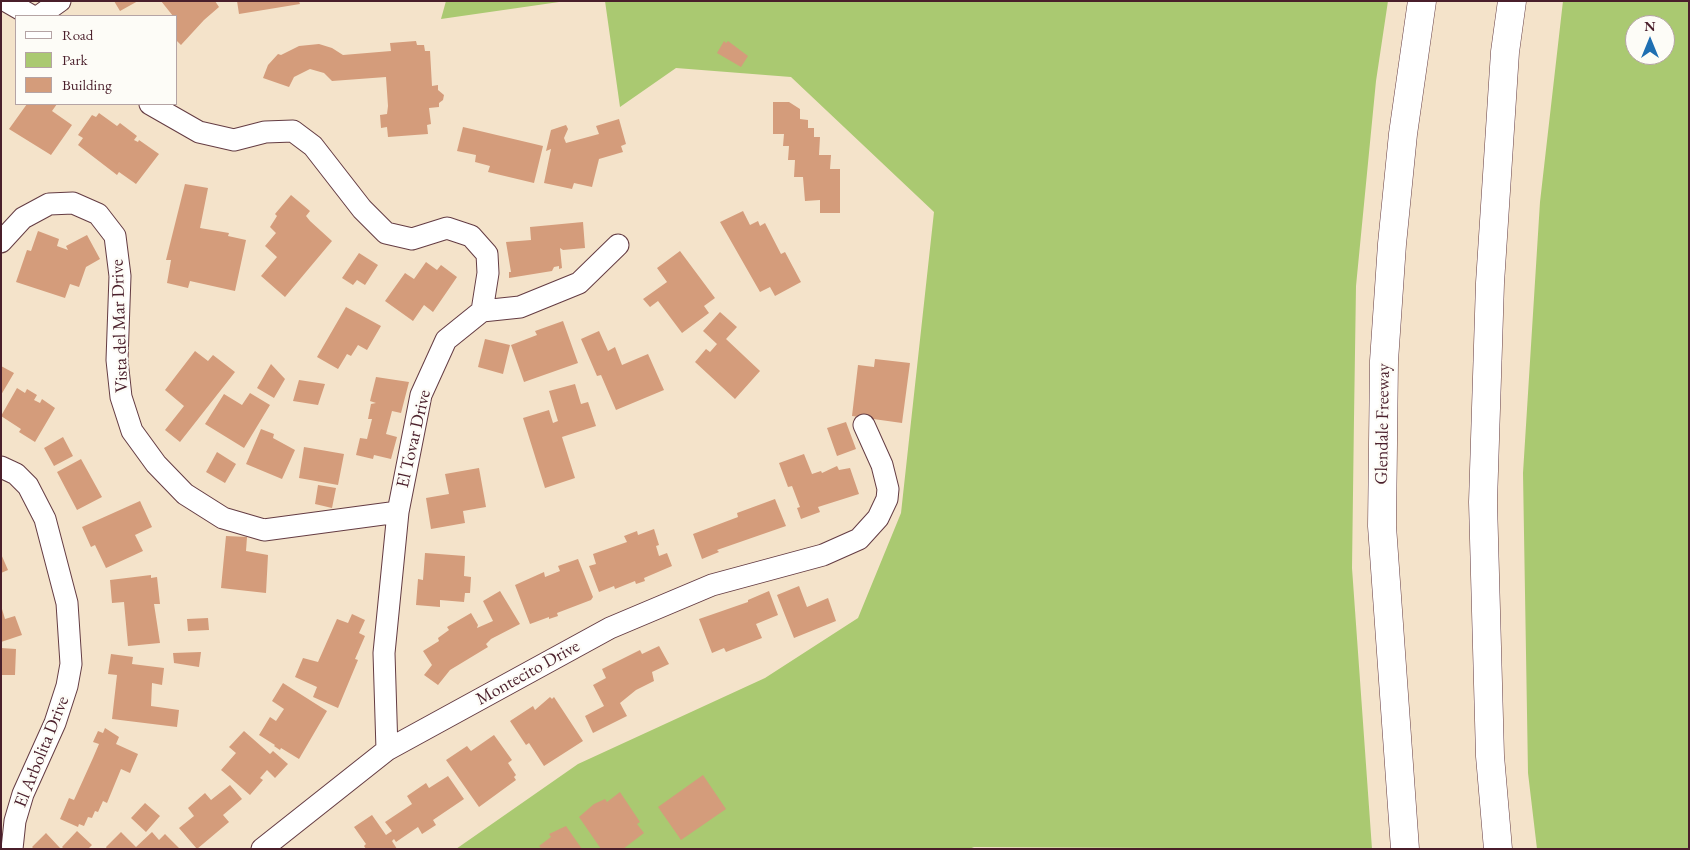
<!DOCTYPE html>
<style>
body{margin:0}
#map{position:relative;width:1690px;height:850px;overflow:hidden;background:#f4e3ca;font-family:"EB Garamond",serif}
canvas{display:block}
.frame{position:absolute;inset:0;border:2px solid #4a1f2b;pointer-events:none}
.legend{position:absolute;left:15px;top:15px;width:162px;height:90px;box-sizing:border-box;background:#fdfcf7;border:1px solid #b5a4a5;margin:0;padding:6px 9px;list-style:none;font-size:15px;color:#4a1f2b}
.legend li{display:flex;align-items:center;gap:10px;height:25px}
.legend b{width:25px;border:1px solid #b5a4a5}
.north{position:absolute;left:1625px;top:15px;width:50px;height:50px;box-sizing:border-box;background:#fdfcf7;border:1px solid #b5a4a5;border-radius:50%;rotate:0deg;font-size:14px;font-weight:700;line-height:20px;text-align:center;color:#4a1f2b}
.north::after{content:'';display:block;margin:auto;width:18px;height:22px;background:#1f6fb2;clip-path:polygon(50% 0,100% 100%,50% 72%,0 100%)}
</style>
<div id="map">
<canvas width="1690" height="850"></canvas>
<div class="frame"></div>
<ul class="legend">
<li><b style="height:6px;background:#fff"></b>Road</li>
<li><b style="height:14px;background:#aac971"></b>Park</li>
<li><b style="height:14px;background:#d49c7b"></b>Building</li>
</ul>
<div class="north">N</div>
</div>
<script>
const g = document.querySelector('canvas').getContext('2d');
g.lineJoin = 'round';
function fillPath(path, color) {
  g.fillStyle = color;
  g.fill(path, 'evenodd');
}
function poly(rows) {
  const path = new Path2D();
  for (const r of rows) {
    path.moveTo(r[0], r[1]);
    for (let i = 2; i < r.length; i += 2) path.lineTo(r[i], r[i + 1]);
  }
  return path;
}
function trace(path, color, width, dash) {
  g.strokeStyle = color;
  g.lineWidth = width;
  g.lineCap = dash ? 'butt' : 'round';
  g.setLineDash(dash || []);
  g.stroke(path);
}
function drawText(font, color, halo, rows, align = 'center') {
  g.font = font + ' "EB Garamond",serif';
  g.lineWidth = 4.5;
  g.setLineDash([]);
  g.textBaseline = 'middle';
  g.strokeStyle = halo;
  g.fillStyle = color;
  for (const [text, x, y, turn = 0] of rows) {
    g.save();
    g.translate(x, y);
    g.rotate((+turn || 0) * Math.PI / 180);
    g.textAlign = isNaN(turn) ? turn : align;
    if (halo) g.strokeText(text, 0, 0);
    g.fillText(text, 0, 0);
    g.restore();
  }
}
fillPath(poly([
 [446,1,566,1,441,19],
 [605,1,1388,1,1376,81,1356,286,1354,418,1352,568,1372,849,974,847,969,849,456,849,578,764,765,678,858,618,901,513,934,212,791,77,676,68,620,107],
 [1563,1,1689,1,1689,849,1537,849,1528,773,1523,473,1540,202],
 [1635,25,1665,25,1665,55,1635,55]
]), '#aac971');
fillPath(poly([
 [114,1,138,1,120,11],
 [161,1,215,1,219,7,204,20,181,45,176,40,176,16,173,16],
 [237,1,299,1,300,4,239,14],
 [416,41,417,45,424,45,425,51,430,51,432,86,438,85,438,90,444,95,443,100,439,103,439,107,429,108,431,124,427,125,428,134,388,137,387,127,381,128,380,115,387,114,388,106,386,77,332,81,324,73,310,69,294,77,289,87,263,78,268,65,278,54,281,55,299,46,319,44,332,48,343,55,391,51,390,43],
 [724,41,726,43,728,41,748,56,741,67,717,53],
 [773,102,789,102,800,109,800,119,808,120,808,128,814,128,814,137,820,137,819,155,831,155,830,169,840,169,840,213,820,213,820,200,805,201,803,177,794,177,795,160,788,160,789,146,783,146,784,134,773,134],
 [27,104,57,104,52,111,72,125,51,155,9,129],
 [99,113,117,126,120,123,137,136,134,140,138,142,139,140,159,154,136,184,119,172,117,175,78,145,83,138,78,135,92,115,96,117],
 [619,119,626,144,621,146,623,152,599,159,592,187,574,183,572,189,544,183,551,149,546,151,551,130,566,125,568,129,564,138,566,143,599,134,596,126],
 [463,127,543,146,534,183,488,172,490,166,475,162,476,155,457,151],
 [185,184,208,188,200,228,229,233,228,236,246,240,235,291,190,281,188,288,167,283,171,260,166,260],
 [291,195,310,211,306,216,310,221,332,241,285,297,261,276,277,257,265,246,276,233,270,227,277,216,275,214],
 [743,211,750,225,758,221,760,226,765,223,781,254,785,252,801,282,775,296,770,287,760,292,720,222],
 [583,222,585,248,563,250,560,248,562,268,559,269,559,266,554,267,552,271,509,278,509,272,511,272,506,242,531,240,530,227],
 [38,231,59,239,57,246,68,250,66,246,87,235,100,259,86,267,79,287,70,284,65,298,16,282,27,250,31,251],
 [680,251,715,298,704,306,709,313,682,333,658,301,650,307,643,299,667,282,657,268],
 [359,253,378,265,365,285,357,280,353,285,342,278],
 [426,262,437,270,441,265,457,277,433,312,424,305,413,321,385,301,405,273,414,279],
 [346,307,381,326,367,350,358,345,351,356,347,354,338,369,317,357],
 [720,312,737,327,726,339,760,371,735,399,695,362,706,349,710,352,717,344,703,331],
 [563,321,578,363,524,382,511,345,537,335,535,331],
 [599,331,608,351,615,347,622,365,648,354,664,390,616,410,601,375,597,376,581,339],
 [485,339,510,345,503,374,478,367],
 [195,351,208,361,213,355,235,372,180,442,165,430,184,406,165,390],
 [875,359,910,363,902,423,852,416,858,365,874,367],
 [271,364,285,379,274,398,257,388],
 [1,366,14,373,1,395],
 [376,377,409,382,401,413,392,411,386,434,397,437,391,459,374,455,373,459,356,455,360,438,367,439,372,419,368,419,371,404,376,403,370,401],
 [299,380,325,384,318,405,293,401],
 [575,384,581,404,588,402,596,426,562,437,575,478,545,488,523,418,549,410,553,423,558,421,549,391],
 [17,388,25,393,27,389,37,395,34,400,40,403,42,399,55,408,35,442,19,432,21,429,1,416],
 [250,393,270,405,244,448,205,424,224,394,242,405],
 [846,422,856,449,837,456,827,428],
 [261,429,274,434,273,438,295,450,282,479,246,464],
 [63,437,73,456,54,466,44,448],
 [304,447,344,454,338,485,299,478],
 [217,452,236,464,225,483,206,472],
 [804,454,812,474,821,471,822,473,837,466,839,470,850,468,859,494,818,507,820,512,801,519,797,508,800,507,792,486,788,487,779,463],
 [81,459,102,497,77,510,57,472],
 [479,468,486,507,463,511,465,523,431,529,426,498,449,494,445,474],
 [318,485,336,488,332,508,315,504],
 [775,499,786,526,717,550,719,552,702,559,693,534,738,517,737,513],
 [140,501,152,527,135,535,143,551,106,568,95,545,91,547,82,527],
 [654,529,659,545,656,546,659,556,667,553,672,566,644,578,645,581,636,584,635,581,615,589,614,586,599,592,589,566,596,564,593,554,627,542,624,536,637,531,638,535],
 [226,536,247,537,246,551,268,555,266,593,221,588],
 [425,553,465,556,464,576,471,577,470,593,465,593,464,602,440,600,440,607,416,605,418,579,423,580],
 [1,554,8,570,1,573],
 [578,559,593,597,591,600,557,613,558,616,549,619,549,617,530,624,515,585,544,572,545,577,560,571,558,566],
 [151,575,151,578,157,577,160,604,154,604,160,643,128,646,124,602,112,603,110,580],
 [799,586,807,607,828,598,836,621,794,638,777,595],
 [500,591,520,624,491,639,486,644,488,647,450,670,438,685,424,675,432,665,423,651,439,641,438,638,449,630,447,627,471,613,478,625,477,628,493,621,483,601],
 [769,591,778,615,756,624,762,638,726,652,724,648,712,653,699,619,748,602,748,600],
 [2,609,5,619,15,616,22,635,1,642],
 [352,614,365,620,359,633,365,636,355,659,358,660,338,708,313,697,317,687,295,677,303,658,318,662,337,619,348,623],
 [208,618,209,630,188,631,187,619],
 [659,646,669,664,652,672,654,681,636,690,620,703,627,716,593,733,585,716,604,706,593,685,606,678,602,669,640,650,642,654],
 [1,648,16,649,15,675,1,675],
 [201,652,199,667,174,663,173,653],
 [111,654,133,657,132,664,164,668,162,685,152,683,151,706,179,710,177,727,112,719,117,675,108,674],
 [283,683,327,711,299,759,281,748,280,750,274,746,275,745,259,735,270,717,276,721,284,709,272,701],
 [550,697,552,699,554,697,583,741,544,766,529,743,526,745,510,721,533,706,535,710],
 [105,728,119,737,116,744,138,754,130,773,121,769,107,803,103,801,98,812,95,811,92,818,88,817,84,826,79,824,78,827,60,819,69,798,74,800,93,758,99,744,93,742,98,731,103,733],
 [244,731,270,754,273,751,288,764,275,778,267,770,260,778,263,780,250,795,221,770,236,753,229,747],
 [494,735,512,760,508,763,516,775,514,777,516,780,479,807,446,760,467,746,471,751],
 [703,775,726,809,681,840,658,807],
 [448,776,464,799,433,820,436,825,422,834,418,827,396,842,394,839,392,841,397,849,366,849,364,846,366,844,354,827,372,815,386,835,392,831,385,822,412,804,407,796,426,783,429,788],
 [230,785,242,799,223,815,229,822,197,849,179,828,194,816,188,808,205,793,211,800],
 [620,792,640,822,637,824,644,833,623,849,601,849,579,817,594,804,605,799,607,802],
 [145,803,160,816,146,832,131,818],
 [566,826,582,849,542,849,539,846,551,837,549,834],
 [77,831,92,845,88,849,64,849,62,847],
 [121,832,136,847,152,832,159,840,165,834,180,849,107,849,106,847],
 [46,833,60,848,59,849,34,849,32,847]
]), '#d49c7b');
const minor = poly([
 [6,1,32,16],
 [39,16,60,1],
 [150,104,199,132,234,140,265,132,293,131,313,146,362,209,386,233,412,239,447,228,471,236,487,254,488,273,482,311,446,340,421,395,398,512,384,653,387,750],
 [1,242,23,218,49,204,73,203,98,214,115,236,120,276,117,360,121,397,132,431,156,464,185,494,223,518,264,530,398,512],
 [482,311,520,307,579,283,618,245],
 [1,467,16,474,28,486,45,519,67,603,71,664,67,686,55,723,23,794,15,821,12,849],
 [262,849,387,750,610,628,712,585,823,555,859,539,878,518,887,499,888,489,882,465,864,425]
]);
const highway = poly([
 [1405,849,1382,526,1384,361,1392,244,1403,134,1422,1],
 [1498,849,1490,756,1483,502,1490,283,1505,52,1512,1]
]);
trace(minor, '#643c43', 23);
trace(highway, '#643c43', 29);
trace(minor, '#fff', 21);
trace(highway, '#fff', 28);
drawText('18px', '#4a1f2b', '#fdfcf7', [
 ["Vista del Mar Drive",120,326,-92],
 ["Glendale Freeway",1383,424,-89],
 ["El Tovar Drive",414,439,-77],
 ["Montecito Drive",528,673,-29],
 ["El Arbolita Drive",42,752,-68]
]);
</script>
